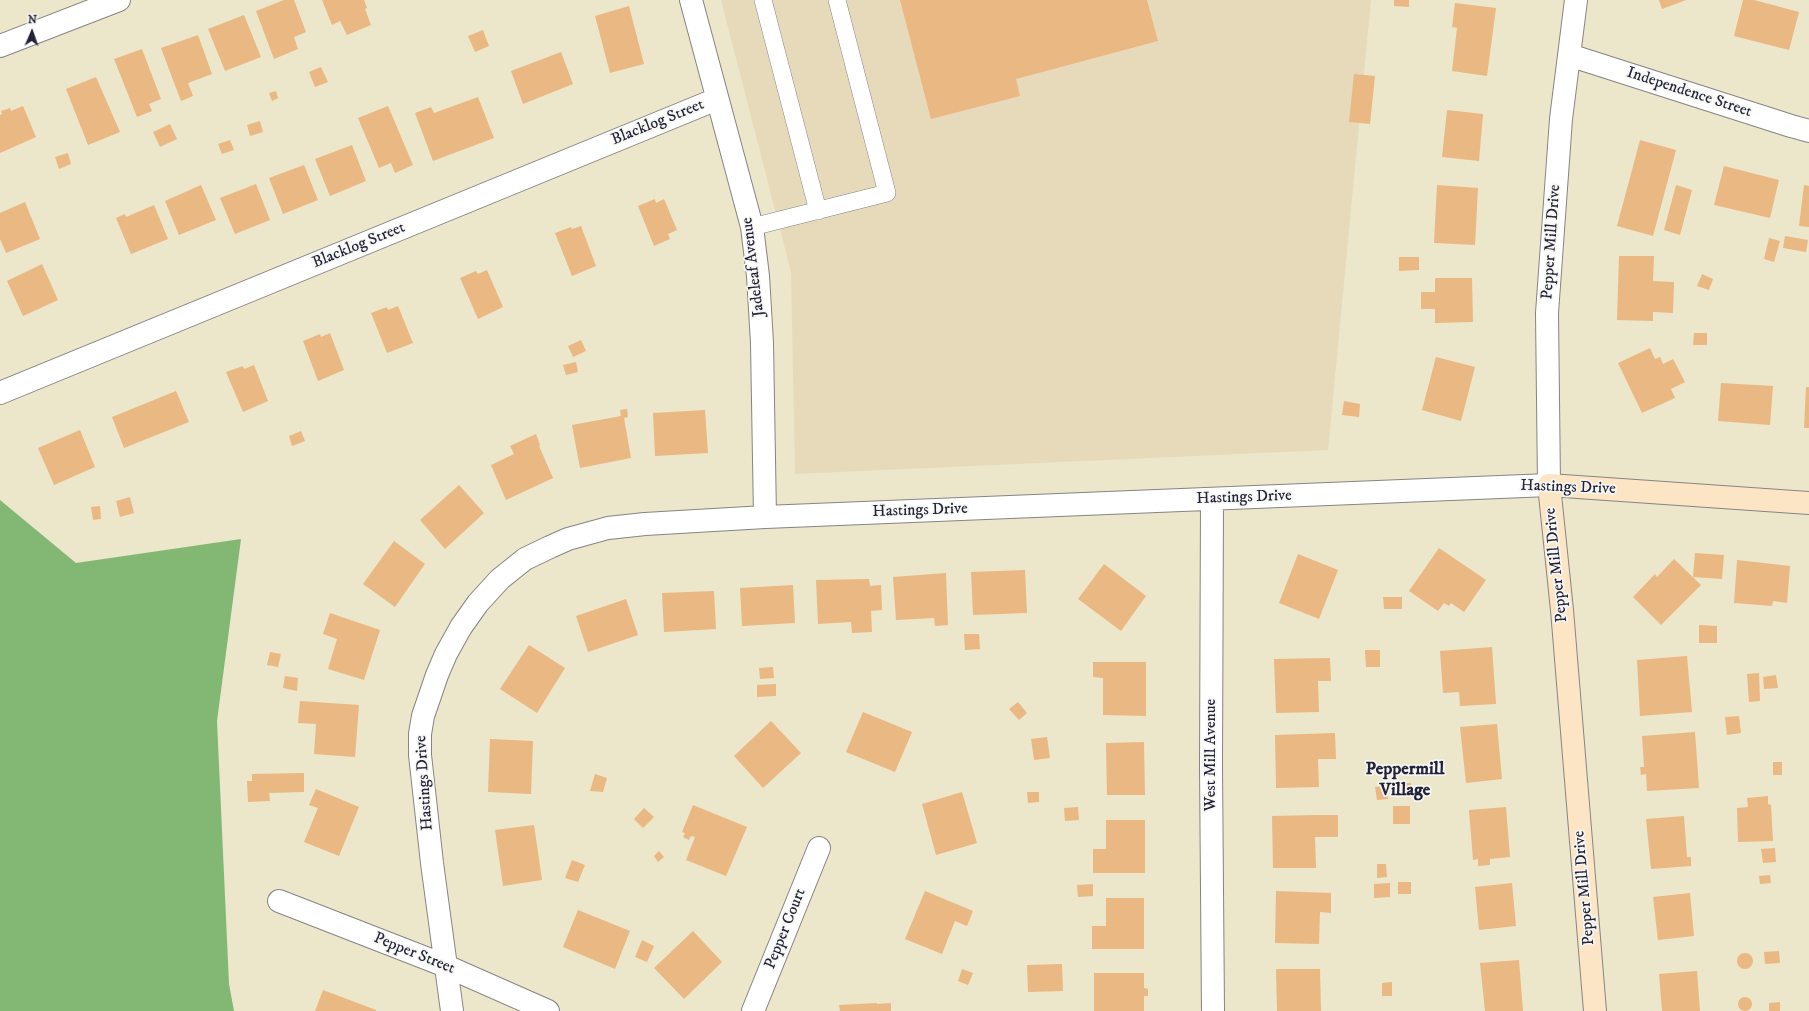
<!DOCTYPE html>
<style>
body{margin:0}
#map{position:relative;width:1809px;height:1011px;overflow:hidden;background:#ece6cb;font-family:"IM FELL DW Pica",serif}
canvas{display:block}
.north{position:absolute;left:12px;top:12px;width:40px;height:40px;-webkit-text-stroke:3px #f6f6f2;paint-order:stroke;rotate:2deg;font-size:11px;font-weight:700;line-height:16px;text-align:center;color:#22223b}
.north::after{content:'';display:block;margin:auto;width:14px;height:18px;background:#22223b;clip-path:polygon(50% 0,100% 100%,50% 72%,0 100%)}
</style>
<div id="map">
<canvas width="1809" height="1011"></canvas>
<div class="north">N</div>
</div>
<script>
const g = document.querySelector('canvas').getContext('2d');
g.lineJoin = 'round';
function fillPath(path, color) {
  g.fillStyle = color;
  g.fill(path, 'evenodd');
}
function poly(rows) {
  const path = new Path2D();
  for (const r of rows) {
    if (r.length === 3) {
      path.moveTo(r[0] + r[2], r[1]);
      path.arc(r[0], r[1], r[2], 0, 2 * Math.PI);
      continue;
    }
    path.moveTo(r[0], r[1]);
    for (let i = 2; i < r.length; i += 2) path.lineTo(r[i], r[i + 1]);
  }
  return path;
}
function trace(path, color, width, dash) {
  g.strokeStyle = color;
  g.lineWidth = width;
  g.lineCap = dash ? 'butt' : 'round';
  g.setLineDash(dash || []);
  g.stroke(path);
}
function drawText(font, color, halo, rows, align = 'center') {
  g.font = font + ' "IM FELL DW Pica",serif';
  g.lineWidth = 3.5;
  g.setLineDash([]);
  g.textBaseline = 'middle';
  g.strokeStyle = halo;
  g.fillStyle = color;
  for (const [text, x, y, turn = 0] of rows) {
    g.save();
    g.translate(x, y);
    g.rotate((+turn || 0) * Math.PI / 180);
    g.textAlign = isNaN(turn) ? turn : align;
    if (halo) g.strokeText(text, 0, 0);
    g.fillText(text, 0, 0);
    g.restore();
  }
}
fillPath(poly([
 [721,0,1371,0,1328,450,795,474,791,272]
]), '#e6daba');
fillPath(poly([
 [0,500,76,563,241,539,217,721,229,984,234,1011,0,1011]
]), '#82b874');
fillPath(poly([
 [284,0,294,0,306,32,294,37,298,49,274,59,256,11],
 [322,0,364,0,367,8,365,9,371,25,347,35,340,21,332,25],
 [900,0,1147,0,1158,41,1016,79,1020,96,931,119],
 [1394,0,1409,0,1409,7,1394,6],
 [1659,0,1686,0,1662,9],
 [1743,0,1754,0,1799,12,1789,50,1734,36],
 [1455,3,1496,8,1487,76,1452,71,1457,28,1452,27],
 [629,6,644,64,610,73,595,16],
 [244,15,261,57,225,71,208,29],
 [483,30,489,46,475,52,468,36],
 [198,35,212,74,188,83,193,96,181,101,161,48],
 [142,49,161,99,149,104,152,111,137,117,114,59],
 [561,52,573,84,523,104,511,71],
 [321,67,328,82,315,87,309,72],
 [1354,74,1375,76,1370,124,1349,122],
 [96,77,120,132,88,145,66,89],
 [276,91,278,98,272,101,269,93],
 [478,97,494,138,433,161,415,113,431,107,434,113],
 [23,106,36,137,0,153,0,115,2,114,1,111,10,108,11,111],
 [388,106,413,165,395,173,391,163,379,168,358,118],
 [1447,110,1483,114,1479,161,1442,157],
 [260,121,263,132,250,136,247,125],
 [170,124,177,139,160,147,153,132],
 [230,140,234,150,222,154,218,144],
 [1640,140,1676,150,1653,236,1617,226],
 [352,145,366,181,330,196,315,159],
 [68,153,71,164,59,169,55,157],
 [304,165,318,200,283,214,269,178],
 [1724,166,1779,180,1770,218,1714,205],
 [256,184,270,220,235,234,220,198],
 [201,185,216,220,179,235,165,201],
 [1437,185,1478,188,1475,245,1434,243],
 [1676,185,1692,190,1680,235,1664,230],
 [1804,185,1809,186,1809,227,1799,226],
 [655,199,656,203,664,199,677,230,668,234,670,239,654,246,638,206],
 [25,202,40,239,6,253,0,239,0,213],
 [154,205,168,239,131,254,116,218,125,214,126,217],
 [581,226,596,266,572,276,555,233,571,227,572,229],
 [1785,236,1808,240,1806,252,1783,248],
 [1769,238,1780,241,1774,262,1764,259],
 [1619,256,1654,256,1653,281,1674,282,1673,313,1653,312,1653,321,1617,320],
 [1399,257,1419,257,1419,270,1399,271],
 [42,264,58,300,23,316,7,281],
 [487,270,503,307,478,319,460,278,476,271,478,274],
 [1702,274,1713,279,1709,290,1697,286],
 [1435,278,1472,278,1473,322,1435,323,1435,309,1421,309,1421,292,1435,292],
 [398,306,413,343,387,353,371,313,387,307,388,310],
 [330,333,344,370,318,381,303,341,320,334,321,337],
 [1694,333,1707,333,1707,345,1693,345],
 [581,340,586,351,573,357,568,346],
 [1650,348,1655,359,1660,357,1663,364,1673,359,1685,382,1671,389,1675,398,1642,413,1618,363],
 [1436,357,1475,367,1461,421,1422,410],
 [576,362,578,372,566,375,563,365],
 [254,365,268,401,243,412,226,372,243,366,244,369],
 [1721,383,1773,386,1770,425,1718,421],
 [1806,387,1809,387,1809,428,1804,428],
 [176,391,189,422,124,448,112,417],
 [1344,401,1360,404,1359,417,1342,415],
 [627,409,628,417,624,418,631,458,580,468,572,425,621,416,620,410],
 [705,410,708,453,655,456,653,413],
 [80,430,95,467,54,485,38,448],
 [301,431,305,441,292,446,289,436],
 [536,434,540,445,539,446,553,478,506,500,491,465,514,454,510,446],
 [459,485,484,513,445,549,420,520],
 [130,497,134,513,120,517,116,501],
 [100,506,101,519,93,520,91,507],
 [394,541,425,564,395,607,363,584],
 [1439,548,1486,580,1464,612,1451,603,1449,606,1444,603,1438,611,1409,591],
 [1695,553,1724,555,1722,579,1693,577],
 [1298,554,1338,570,1319,619,1279,603],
 [1674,559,1701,585,1661,625,1633,597,1655,574,1657,577],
 [1737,560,1790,566,1787,603,1773,601,1772,606,1734,603],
 [1104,564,1146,596,1121,631,1078,599],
 [1025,570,1027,613,973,615,971,572],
 [946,573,948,625,935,626,934,618,896,620,893,577],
 [869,579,870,586,881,585,882,610,871,611,872,632,852,633,851,622,818,624,816,580],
 [793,585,795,623,742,626,740,588],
 [714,591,716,629,664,632,662,593],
 [1383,597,1402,597,1402,609,1384,609],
 [626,599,638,635,588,652,576,616],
 [330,613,380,630,364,680,328,669,337,639,323,634],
 [1699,625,1717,626,1717,643,1699,643],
 [964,634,979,634,980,649,965,650],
 [529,645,565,668,537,713,500,689],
 [1492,647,1496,704,1460,706,1459,692,1443,693,1440,651],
 [1365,650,1380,650,1380,667,1366,667],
 [270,652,281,654,278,667,267,665],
 [1687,656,1692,712,1640,716,1637,660],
 [1330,658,1331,681,1318,681,1319,712,1276,713,1274,659],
 [1093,662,1146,662,1146,716,1103,715,1103,678,1093,677],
 [773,667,774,678,760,679,759,668],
 [1759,673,1760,701,1749,702,1747,674],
 [1776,675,1778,688,1764,689,1763,677],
 [285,676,298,678,297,691,283,688],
 [776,684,776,696,757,697,757,685],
 [300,701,359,705,355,757,314,754,316,724,298,723],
 [1018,702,1027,713,1019,720,1009,709],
 [863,712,912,732,895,772,846,752],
 [1739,716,1741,733,1727,735,1725,717],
 [771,721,801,753,763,788,734,756],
 [1497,724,1502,779,1466,783,1460,727],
 [1695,732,1699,788,1647,791,1646,774,1641,775,1640,767,1644,767,1642,736],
 [1335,733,1336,759,1318,759,1319,787,1276,788,1275,735],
 [1047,737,1050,758,1034,760,1031,739],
 [490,739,533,741,531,794,488,792],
 [1144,742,1145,795,1107,795,1106,743],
 [1773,762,1782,762,1782,775,1773,775],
 [304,773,304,792,269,793,270,801,248,802,247,781,252,781,252,774],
 [595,774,607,778,603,792,590,791],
 [1402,783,1411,783,1411,797,1402,797],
 [1387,786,1388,799,1377,800,1375,787],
 [316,789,359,807,339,856,304,842,318,808,309,805],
 [962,792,977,843,936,855,922,804],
 [1027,792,1039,792,1039,802,1028,803],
 [1768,796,1768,804,1771,805,1773,841,1738,842,1737,808,1748,807,1747,798],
 [693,805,747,827,726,876,686,860,695,837,691,836,689,840,683,837,685,833,682,832],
 [1393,806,1410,806,1410,824,1393,824],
 [1078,807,1079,820,1065,821,1064,808],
 [1506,807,1510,857,1490,859,1490,865,1478,866,1478,859,1473,860,1469,810],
 [644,808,654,817,643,828,634,819],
 [1315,815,1338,815,1338,837,1315,837,1316,868,1273,868,1272,816],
 [1684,816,1687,857,1691,857,1691,866,1651,869,1646,819],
 [1106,820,1145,820,1145,873,1093,873,1093,849,1106,849],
 [534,825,542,880,503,886,495,830],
 [1775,848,1776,862,1763,863,1761,849],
 [659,851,664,857,658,862,654,856],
 [572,860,585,865,578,882,565,878],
 [1377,864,1386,864,1387,877,1377,878],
 [1770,875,1771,883,1760,884,1759,876],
 [1398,882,1411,882,1411,894,1398,894],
 [1390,883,1390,897,1374,898,1374,884],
 [1512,883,1516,926,1479,930,1475,887],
 [1093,884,1093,896,1078,897,1077,885],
 [925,891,973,911,967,926,955,921,942,954,905,939],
 [1276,891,1331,893,1331,913,1320,912,1319,944,1275,943],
 [1690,893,1694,936,1658,940,1653,897],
 [1106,898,1144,898,1144,949,1092,949,1092,926,1106,926],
 [578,910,630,931,615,969,563,947],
 [693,931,722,962,684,999,654,968],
 [642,940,654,946,647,962,635,957],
 [1779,951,1780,963,1765,964,1764,952],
 [1745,961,8],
 [1519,960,1523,1011,1485,1011,1480,963],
 [1062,964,1063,991,1028,992,1027,965],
 [962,969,973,973,968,985,958,981],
 [1276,969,1320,969,1321,1011,1277,1011],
 [1697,971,1700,1011,1662,1011,1659,974],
 [1094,973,1144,973,1144,988,1148,989,1148,996,1144,996,1144,1011,1094,1011],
 [1392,982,1392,996,1382,996,1382,983],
 [323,990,376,1010,376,1011,315,1011],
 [1745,1004,7],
 [1780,1002,1780,1011,1769,1011,1769,1003],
 [877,1003,877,1004,891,1003,891,1011,840,1011,839,1005]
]), '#eab882');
const lane = poly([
 [763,0,818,211],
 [752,227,887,193,837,0]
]);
const street = poly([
 [691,0,752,227,758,276,762,343,765,517],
 [0,46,119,0],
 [1569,55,1791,126,1809,131],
 [0,393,717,99],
 [1212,499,1211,766,1213,1011],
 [279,901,446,966,548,1011],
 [452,1011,432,863,420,755,420,734,423,716,437,675,446,654,461,627,478,603,500,579,525,559,550,547,568,539,608,528,645,524,765,517,1549,485,1547,313,1561,119,1576,0],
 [753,1011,819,848]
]);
const secondary = poly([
 [1595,1011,1562,610,1549,485,1809,503]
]);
trace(lane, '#878483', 18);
trace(street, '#878483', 24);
trace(secondary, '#878483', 24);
trace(lane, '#fff', 17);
trace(street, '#fff', 22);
trace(secondary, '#fce5c4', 22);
drawText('16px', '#22223b', '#f6f6f2', [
 ["Independence Street",1689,93,18],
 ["Blacklog Street",658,123,-22],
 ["Pepper Mill Drive",1552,242,-86],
 ["Blacklog Street",359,246,-22],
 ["Jadeleaf Avenue",754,267,-97],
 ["Hastings Drive",1568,488,2],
 ["Hastings Drive",1244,498,-2],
 ["Hastings Drive",920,511,-2],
 ["Pepper Mill Drive",1557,565,-96],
 ["West Mill Avenue",1212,755,-90],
 ["Hastings Drive",425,783,-94],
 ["Pepper Mill Drive",1585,888,-95],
 ["Pepper Court",786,929,-68],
 ["Pepper Street",414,954,22]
]);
drawText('bold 18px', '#22223b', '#f6f6f2', [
 ["Peppermill",1405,770],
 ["Village",1405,791]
]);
</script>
